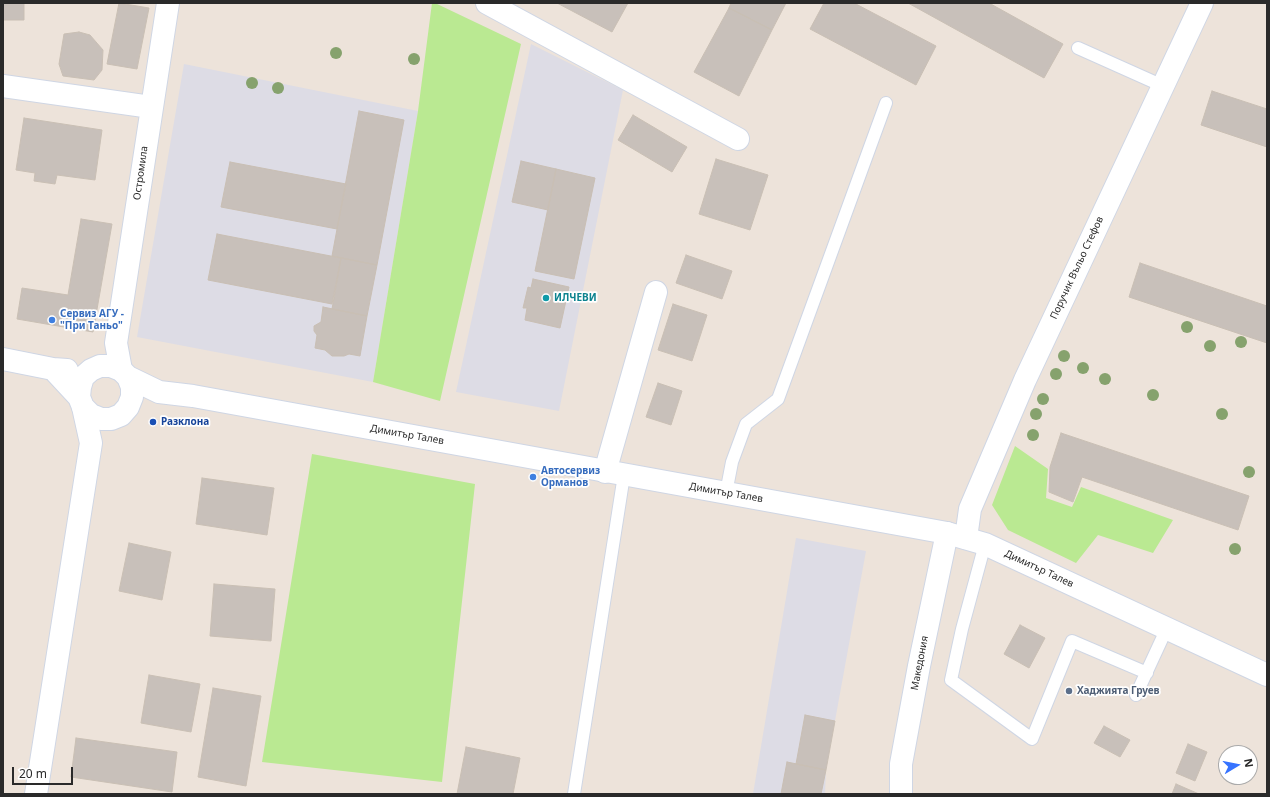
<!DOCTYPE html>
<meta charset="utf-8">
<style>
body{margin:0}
#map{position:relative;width:1270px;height:797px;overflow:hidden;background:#ede3da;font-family:"Noto Sans",sans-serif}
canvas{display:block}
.frame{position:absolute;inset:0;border:4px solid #2a2a2a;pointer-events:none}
.north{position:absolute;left:1218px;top:745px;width:40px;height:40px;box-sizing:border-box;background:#fff;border:1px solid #aaa;border-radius:50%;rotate:80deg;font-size:11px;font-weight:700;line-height:16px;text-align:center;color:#2a2a2a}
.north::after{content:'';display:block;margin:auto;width:14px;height:18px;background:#3673ff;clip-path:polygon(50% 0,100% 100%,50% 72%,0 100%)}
.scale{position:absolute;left:12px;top:767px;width:61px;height:18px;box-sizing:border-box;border:2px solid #2a2a2a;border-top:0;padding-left:5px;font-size:12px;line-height:14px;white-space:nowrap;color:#2a2a2a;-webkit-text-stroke:3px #fff;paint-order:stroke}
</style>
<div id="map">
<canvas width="1270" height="797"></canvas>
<div class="frame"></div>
<div class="north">N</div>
<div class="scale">20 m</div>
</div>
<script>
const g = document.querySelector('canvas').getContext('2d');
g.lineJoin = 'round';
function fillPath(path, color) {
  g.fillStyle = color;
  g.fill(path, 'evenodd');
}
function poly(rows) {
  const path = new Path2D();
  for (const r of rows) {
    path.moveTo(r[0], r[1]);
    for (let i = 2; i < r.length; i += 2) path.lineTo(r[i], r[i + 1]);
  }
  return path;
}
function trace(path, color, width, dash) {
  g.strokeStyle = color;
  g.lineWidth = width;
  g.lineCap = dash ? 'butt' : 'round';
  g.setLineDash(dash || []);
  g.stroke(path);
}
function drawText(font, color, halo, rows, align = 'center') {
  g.font = font + ' "Noto Sans",sans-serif';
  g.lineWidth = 3.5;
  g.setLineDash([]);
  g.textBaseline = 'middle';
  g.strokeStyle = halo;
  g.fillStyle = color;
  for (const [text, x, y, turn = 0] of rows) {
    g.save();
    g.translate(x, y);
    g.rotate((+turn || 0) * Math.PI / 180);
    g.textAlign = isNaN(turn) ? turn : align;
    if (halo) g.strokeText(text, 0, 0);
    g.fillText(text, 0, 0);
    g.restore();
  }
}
fillPath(poly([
 [531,44,623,90,559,411,456,392],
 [184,64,418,111,373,382,137,337],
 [796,538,866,551,826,770,825,794,753,794]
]), '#dddce5');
fillPath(poly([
 [432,3,435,3,521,44,440,401,373,382,418,111],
 [1015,446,1048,469,1046,498,1072,507,1081,487,1173,520,1153,553,1098,535,1076,563,1008,530,992,505],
 [312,454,475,484,442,782,262,762]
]), '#bae992');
const building = poly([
 [3,3,24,3,24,20,3,20,3,3],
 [119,3,149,8,137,69,107,64,119,3],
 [557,3,628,3,612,32,557,3],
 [731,3,786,3,772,30,729,8,731,3],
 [824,3,854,3,936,46,916,85,810,29,824,3],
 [908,3,989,3,1063,44,1044,78,908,3],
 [729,8,772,30,739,96,694,72,729,8],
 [79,32,90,35,103,50,102,70,94,80,63,76,59,64,64,34,79,32],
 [1212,91,1267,109,1267,147,1201,125,1212,91],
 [359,111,404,120,377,265,332,256,359,111],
 [633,115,687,147,672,172,618,140,633,115],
 [24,118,102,130,95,180,57,175,55,184,34,181,35,173,16,170,24,118],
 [716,159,768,175,750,230,699,214,716,159],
 [521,161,556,169,548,210,512,202,521,161],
 [230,162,346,184,337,229,221,207,230,162],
 [556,169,595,178,574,279,535,271,556,169],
 [81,219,112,224,93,332,17,319,22,288,68,295,81,219],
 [217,234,341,258,332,304,208,280,217,234],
 [686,255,732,271,722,299,676,283,686,255],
 [341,258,377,265,367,316,332,309,341,258],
 [1140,263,1267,306,1267,343,1129,297,1140,263],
 [533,279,569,287,560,328,525,320,527,308,523,308,528,287,531,288,533,279],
 [673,304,707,315,692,361,658,350,673,304],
 [323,307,367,316,360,356,349,354,344,356,332,356,325,350,315,348,317,335,314,331,314,326,321,322,323,307],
 [658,383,682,391,671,425,646,417,658,383],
 [1061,433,1249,496,1238,530,1082,477,1073,502,1049,492,1050,467,1061,433],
 [202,478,274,488,267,535,196,524,202,478],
 [129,543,171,552,162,600,119,591,129,543],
 [214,584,275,589,271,641,210,636,214,584],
 [1020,625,1045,638,1029,668,1004,654,1020,625],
 [149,675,200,684,191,732,141,723,149,675],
 [213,688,261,696,246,786,198,777,213,688],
 [805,715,835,721,826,770,796,764,805,715],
 [1104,726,1130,740,1120,757,1094,743,1104,726],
 [76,738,177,752,172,792,71,777,76,738],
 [1188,744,1207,752,1195,781,1176,773,1188,744],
 [466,747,520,758,513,794,457,794,466,747],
 [787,762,826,770,821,794,781,794,787,762],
 [1176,784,1199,794,1172,794,1176,784]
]);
fillPath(building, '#c8c0ba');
trace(building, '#c9bfb4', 1);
const service = poly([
 [1078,48,1163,86],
 [726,493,732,462,746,424,778,399,886,103],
 [985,544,962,629,951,680,1032,739,1072,641,1147,673],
 [1136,695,1167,628],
 [574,794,624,475]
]);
const minor = poly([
 [487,3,738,139],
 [3,86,151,107],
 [121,370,116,343,168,3],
 [605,472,656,292],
 [966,538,970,509,1025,380,1202,3],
 [36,794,91,443,83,407],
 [901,794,901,764,919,666,947,533]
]);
const tertiary = poly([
 [3,359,53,369,67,370],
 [53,369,79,397,83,407,91,415,101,419,111,419,121,415,128,407,132,397,132,387,128,377,121,370,111,366,100,366,91,370,83,377,80,387,79,397],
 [128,377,159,392,193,396,947,533,985,544,1267,675]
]);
trace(service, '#cfd6e4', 14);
trace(minor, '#cfd6e4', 24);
trace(tertiary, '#cfd6e4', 24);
trace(service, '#fff', 12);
trace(minor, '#fff', 22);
trace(tertiary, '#fff', 22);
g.fillStyle = '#86a26d';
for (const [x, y] of [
 [336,53],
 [414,59],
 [252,83],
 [278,88],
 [1187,327],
 [1241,342],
 [1210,346],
 [1064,356],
 [1083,368],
 [1056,374],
 [1105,379],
 [1153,395],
 [1043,399],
 [1036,414],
 [1222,414],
 [1033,435],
 [1249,472],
 [1235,549]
]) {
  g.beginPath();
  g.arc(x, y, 6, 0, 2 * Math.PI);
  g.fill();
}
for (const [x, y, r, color] of [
 [546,298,4,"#0f9aa8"],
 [52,320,4,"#3f7fe0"],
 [153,422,4,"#1a4fb4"],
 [533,477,4,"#3f7fe0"],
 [1069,691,4,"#5c6f8a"]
]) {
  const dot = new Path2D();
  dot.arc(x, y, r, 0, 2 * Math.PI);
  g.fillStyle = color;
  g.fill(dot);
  trace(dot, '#fff', 1.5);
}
drawText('10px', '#2a2a2a', '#fff', [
 ["Остромила",141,173,-82],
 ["Поручик Въльо Стефов",1077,268,-65],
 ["Димитър Талев",407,435,10],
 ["Димитър Талев",726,493,10],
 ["Димитър Талев",1039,569,25],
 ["Македония",920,663,-79]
]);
drawText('bold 10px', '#0d838f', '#fff', [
 ["ИЛЧЕВИ",554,298]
], 'left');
drawText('bold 10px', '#366cbe', '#fff', [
 ["Сервиз АГУ -",60,314],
 ["\"При Таньо\"",60,326],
 ["Автосервиз",541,471],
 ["Орманов",541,483]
], 'left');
drawText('bold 10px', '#164399', '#fff', [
 ["Разклона",161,422]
], 'left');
drawText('bold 10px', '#4e5e75', '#fff', [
 ["Хаджията Груев",1077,691]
], 'left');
</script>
